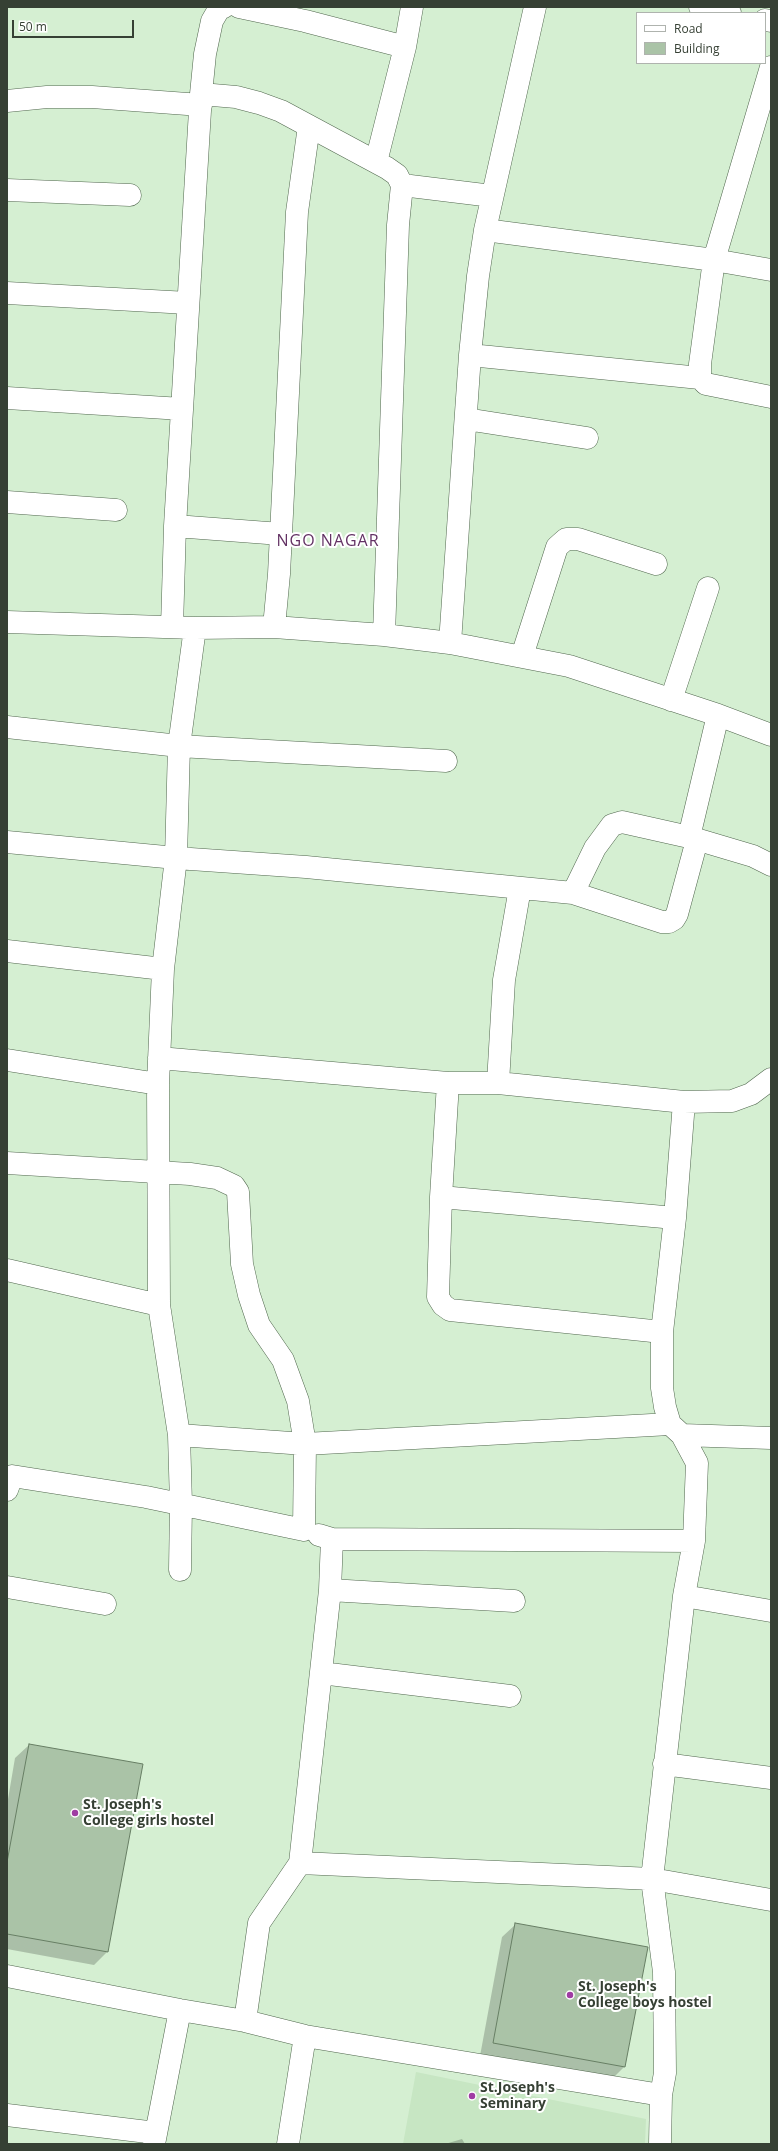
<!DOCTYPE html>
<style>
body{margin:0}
#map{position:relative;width:778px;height:2151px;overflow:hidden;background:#d5efd2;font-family:"Open Sans",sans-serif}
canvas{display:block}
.frame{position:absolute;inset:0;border:8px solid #364034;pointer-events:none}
.legend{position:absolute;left:636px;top:12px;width:130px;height:52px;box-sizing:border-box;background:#fff;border:1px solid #afb3ae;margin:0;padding:5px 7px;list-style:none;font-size:12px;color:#364034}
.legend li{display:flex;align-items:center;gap:8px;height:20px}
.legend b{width:20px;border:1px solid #afb3ae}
.scale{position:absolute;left:12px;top:20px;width:122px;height:18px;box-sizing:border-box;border:2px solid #364034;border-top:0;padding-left:5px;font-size:12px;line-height:14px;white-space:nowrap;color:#364034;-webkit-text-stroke:3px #fff;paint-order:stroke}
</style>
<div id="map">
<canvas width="778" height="2151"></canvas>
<div class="frame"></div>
<ul class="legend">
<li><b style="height:5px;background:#fff"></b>Road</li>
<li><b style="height:11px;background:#aac3a7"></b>Building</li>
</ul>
<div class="scale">50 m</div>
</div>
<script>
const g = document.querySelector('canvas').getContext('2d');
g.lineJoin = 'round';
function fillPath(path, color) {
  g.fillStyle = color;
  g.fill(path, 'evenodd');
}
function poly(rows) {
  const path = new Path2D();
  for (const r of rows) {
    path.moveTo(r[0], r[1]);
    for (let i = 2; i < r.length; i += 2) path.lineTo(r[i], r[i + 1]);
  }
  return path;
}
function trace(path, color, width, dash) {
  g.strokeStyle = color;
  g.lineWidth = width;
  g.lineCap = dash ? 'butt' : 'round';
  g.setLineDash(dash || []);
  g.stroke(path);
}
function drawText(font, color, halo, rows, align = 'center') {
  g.font = font + ' "Open Sans",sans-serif';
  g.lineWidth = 4;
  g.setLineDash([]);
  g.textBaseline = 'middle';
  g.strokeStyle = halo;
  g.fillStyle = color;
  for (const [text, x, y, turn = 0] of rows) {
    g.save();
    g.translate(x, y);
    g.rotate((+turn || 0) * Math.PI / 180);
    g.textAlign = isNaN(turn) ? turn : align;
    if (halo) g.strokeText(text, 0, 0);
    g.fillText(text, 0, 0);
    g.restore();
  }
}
fillPath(poly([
 [416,2072,646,2119,645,2144,403,2144]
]), '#c7e6c3');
fillPath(poly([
 [29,1745,107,1952,94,1965,7,1949,7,1805,15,1758],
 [516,1924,625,2066,611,2080,480,2056,502,1937],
 [462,2139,465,2144,445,2144]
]), '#0003');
const building = poly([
 [29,1744,143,1764,108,1952,7,1934,7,1862,29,1744],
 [515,1923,648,1947,625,2067,493,2043,515,1923]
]);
fillPath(building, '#aac3a7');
trace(building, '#677e64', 1);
const minor = poly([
 [239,7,305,21,405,47,412,7],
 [700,7,730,13],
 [765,20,771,21],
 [771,67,714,260,700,364,700,378,706,384,771,397],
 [201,94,236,97,259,103,281,111,387,168,397,175,402,185,398,225,384,635],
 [7,101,47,97,92,97,201,105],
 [376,162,405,47],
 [402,185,492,196],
 [7,190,130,195],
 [485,230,714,260,771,270],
 [7,293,188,303],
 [470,355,700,378],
 [7,398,182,409],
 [466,419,587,438],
 [7,502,116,510],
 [175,526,281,534],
 [7,622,195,628,274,627,384,635,450,643,569,666,718,715,771,735],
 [172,627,175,526,201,94,205,54,212,21,219,9,224,7],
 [274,627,279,574,297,212,309,126],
 [450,643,470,355,478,276,485,230,535,7],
 [522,656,557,547,566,539,578,539,656,564],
 [671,700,708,588],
 [7,727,179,746,446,761],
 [689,837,753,856,771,865],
 [7,842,176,858,306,867,573,893,662,922,669,922,674,919,677,914,697,840],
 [573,893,595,848,612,825,622,822,689,837,718,715],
 [7,951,163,969],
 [159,1058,448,1083,498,1083,684,1102,732,1101,751,1094,771,1079],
 [7,1060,158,1084],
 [448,1083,441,1197,438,1297,443,1305,450,1310,662,1332,662,1388,665,1407,670,1424,682,1435,697,1463,694,1541,684,1596,652,1879,664,1972,665,2073,661,2095],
 [498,1083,504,980,520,888],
 [7,1163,190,1174,217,1178,234,1186,238,1192,242,1264,249,1295,259,1325,283,1360,298,1401,305,1444,304,1530,146,1497,12,1476,7,1490],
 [441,1197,675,1218],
 [7,1270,159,1305],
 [662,1332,675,1218,684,1102],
 [179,1435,305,1444,670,1424],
 [682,1435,771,1438],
 [319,1535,332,1539,694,1541],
 [180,1570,181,1504,179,1435,159,1305,158,1084,163,969,176,858,179,746,195,628],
 [7,1587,105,1604],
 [330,1590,514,1601],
 [684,1596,771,1611],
 [321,1673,510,1696],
 [664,1764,771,1778],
 [300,1863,652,1879,771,1900],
 [7,1976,180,2010,245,2021,305,2036,661,2095,660,2144],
 [245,2021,259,1923,300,1863,330,1590,332,1539],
 [7,2115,156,2133],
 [154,2144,180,2010],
 [288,2144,305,2036]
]);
trace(minor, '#51674e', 23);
trace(minor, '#fff', 22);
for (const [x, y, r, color] of [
 [75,1813,4,"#9f3ca3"],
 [570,1995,4,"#9f3ca3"],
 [472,2096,4,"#9f3ca3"]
]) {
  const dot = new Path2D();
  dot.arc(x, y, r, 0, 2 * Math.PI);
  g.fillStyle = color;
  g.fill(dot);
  trace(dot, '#fff', 1.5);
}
drawText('bold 14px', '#364034', '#fff', [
 ["St. Joseph's",83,1805],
 ["College girls hostel",83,1821],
 ["St. Joseph's",578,1987],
 ["College boys hostel",578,2003],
 ["St.Joseph's",480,2088],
 ["Seminary",480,2104]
], 'left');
g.letterSpacing = '1px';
drawText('16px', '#633264', '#fff', [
 ["NGO NAGAR",328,541]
]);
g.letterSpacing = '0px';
</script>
